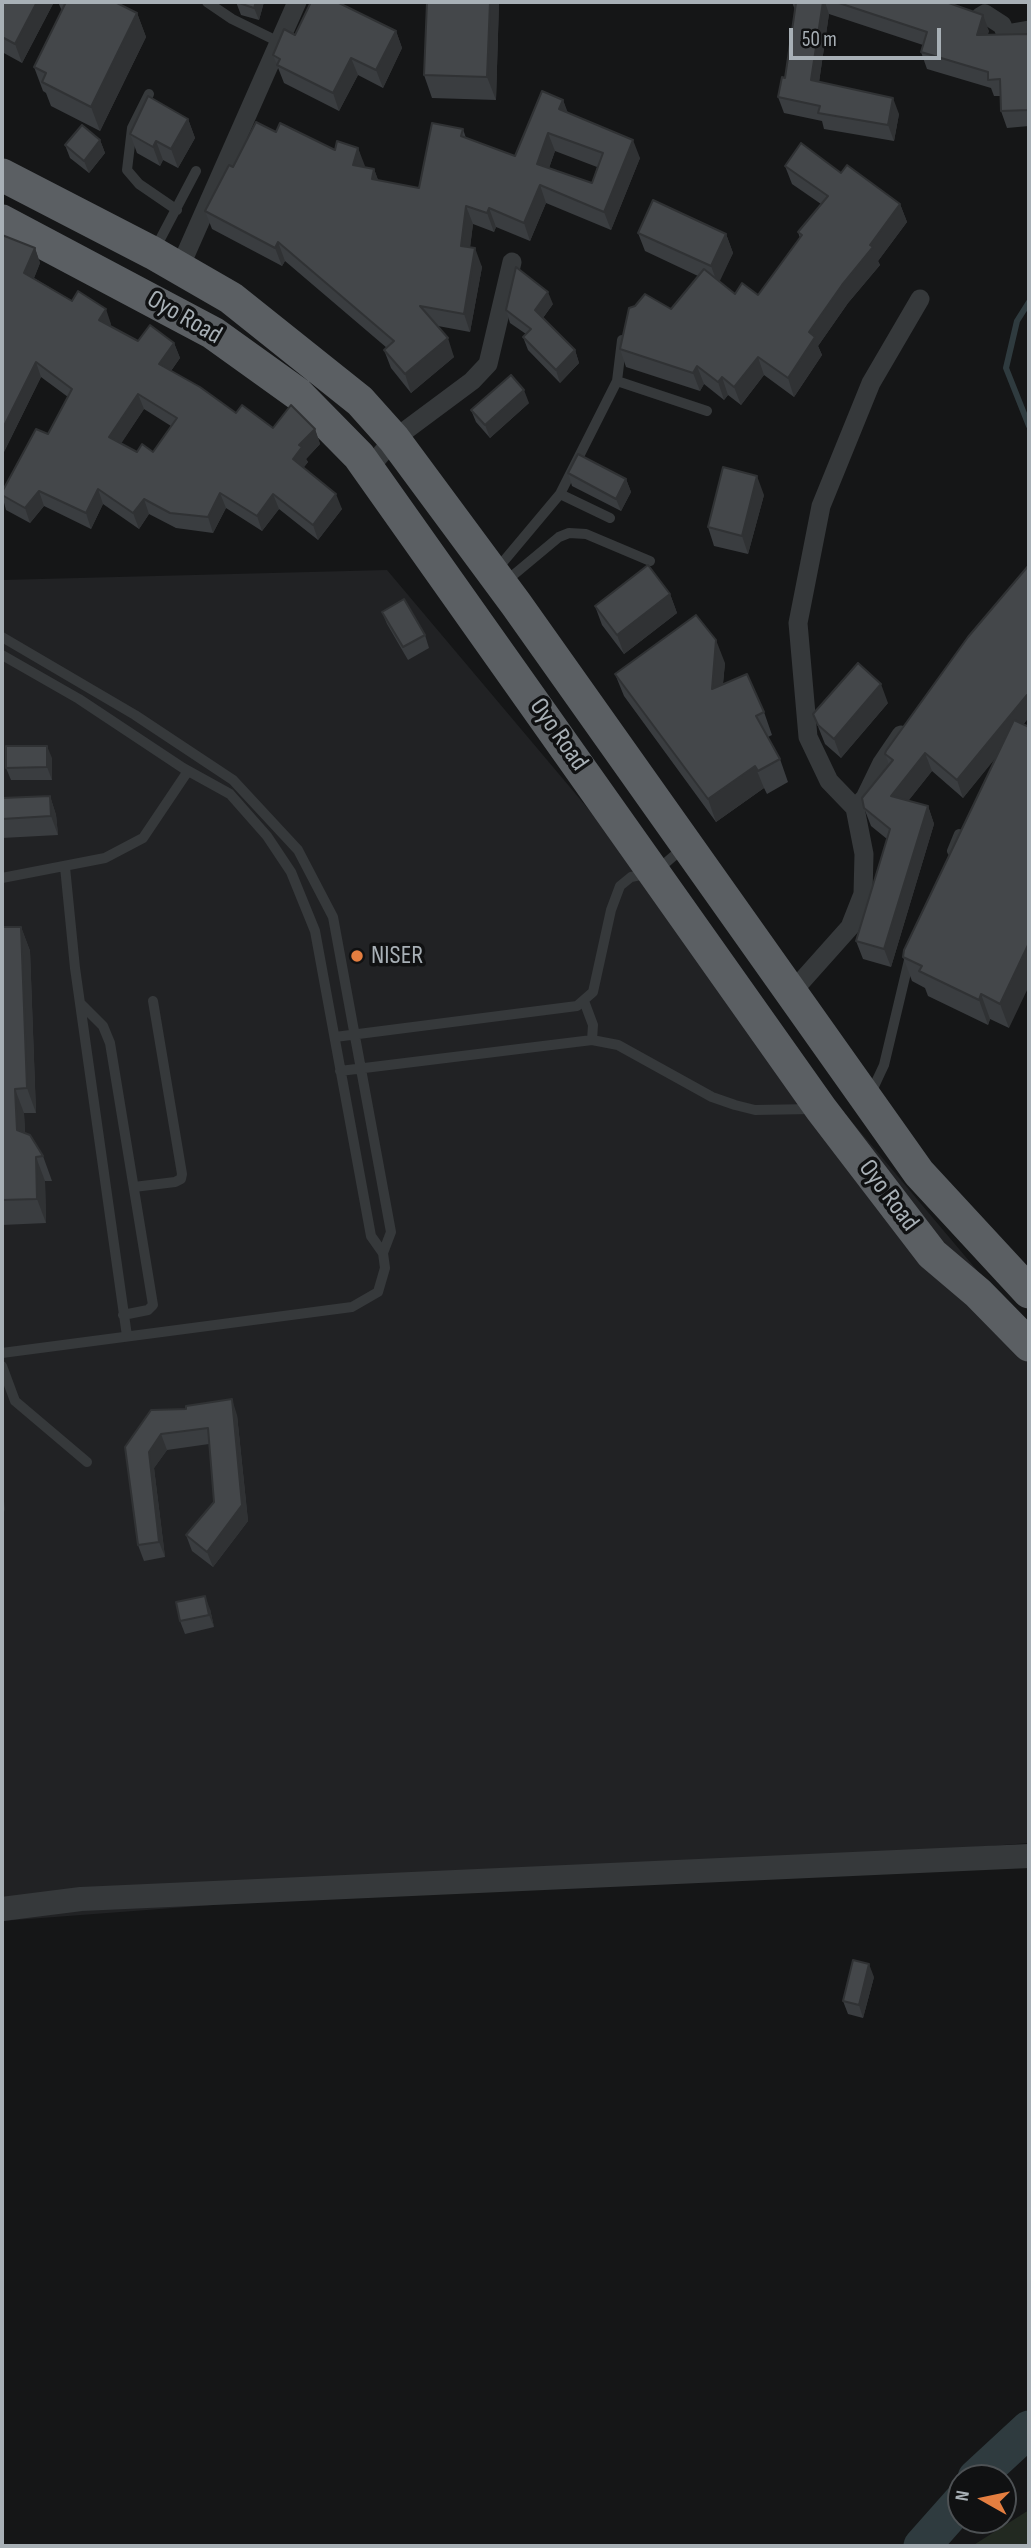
<!DOCTYPE html>
<style>
body{margin:0}
#map{position:relative;width:1031px;height:2548px;overflow:hidden;background:#151617;font-family:"Sofia Sans Condensed",sans-serif}
canvas{display:block}
.frame{position:absolute;inset:0;border:4px solid #a8b0b6;pointer-events:none}
.north{position:absolute;left:947px;top:2464px;width:70px;height:70px;box-sizing:border-box;background:#101112;border:2px solid #4d5154;border-radius:50%;rotate:279deg;font-size:19px;font-weight:700;line-height:28px;text-align:center;color:#a8b0b6}
.north::after{content:'';display:block;margin:auto;width:24px;height:32px;background:#e47e40;clip-path:polygon(50% 0,100% 100%,50% 72%,0 100%)}
.scale{position:absolute;left:789px;top:28px;width:152px;height:32px;box-sizing:border-box;border:4px solid #a8b0b6;border-top:0;padding-left:9px;font-size:21px;line-height:24px;white-space:nowrap;color:#a8b0b6;-webkit-text-stroke:5px #101112;paint-order:stroke}
</style>
<div id="map">
<canvas width="1031" height="2548"></canvas>
<div class="frame"></div>
<div class="north">N</div>
<div class="scale">50 m</div>
</div>
<script>
const g = document.querySelector('canvas').getContext('2d');
g.lineJoin = 'round';
function fillPath(path, color) {
  g.fillStyle = color;
  g.fill(path, 'evenodd');
}
function poly(rows) {
  const path = new Path2D();
  for (const r of rows) {
    path.moveTo(r[0], r[1]);
    for (let i = 2; i < r.length; i += 2) path.lineTo(r[i], r[i + 1]);
  }
  return path;
}
function trace(path, color, width, dash) {
  g.strokeStyle = color;
  g.lineWidth = width;
  g.lineCap = dash ? 'butt' : 'round';
  g.setLineDash(dash || []);
  g.stroke(path);
}
function drawText(font, color, halo, rows, align = 'center') {
  g.font = font + ' "Sofia Sans Condensed",sans-serif';
  g.lineWidth = 7;
  g.setLineDash([]);
  g.textBaseline = 'middle';
  g.strokeStyle = halo;
  g.fillStyle = color;
  for (const [text, x, y, turn = 0] of rows) {
    g.save();
    g.translate(x, y);
    g.rotate((+turn || 0) * Math.PI / 180);
    g.textAlign = isNaN(turn) ? turn : align;
    if (halo) g.strokeText(text, 0, 0);
    g.fillText(text, 0, 0);
    g.restore();
  }
}
fillPath(poly([
 [387,570,1029,1332,1029,1843,2,1921,2,580]
]), '#212224');
fillPath(poly([
 [1029,2510,1029,2546,972,2546]
]), '#222921');
trace(poly([
 [1029,302,1017,321,1006,368,1029,426]
]), '#2f3b3f', 6);
trace(poly([
 [976,2478,1029,2429],
 [922,2546,961,2502]
]), '#2f3b3f', 37);
trace(poly([
 [207,2,232,19,279,42],
 [149,94,132,128,127,170,139,184,177,210],
 [155,249,196,171],
 [617,381,707,411],
 [560,494,610,518],
 [498,568,560,494,617,381,622,340],
 [505,582,559,537,569,533,586,534,650,561],
 [2,637,135,715,233,780,298,850,333,917,391,1232,383,1253],
 [2,655,79,699,183,768,230,794,267,836,291,872,315,931,371,1236,383,1253,385,1268,378,1292,352,1307,2,1353],
 [952,851,959,834],
 [65,867,75,968,127,1336],
 [2,878,105,858,143,838,188,771],
 [584,1001,593,1025,592,1040],
 [80,1003,103,1026,110,1043,153,1305,148,1310,123,1315],
 [335,1037,577,1006,593,992,611,910,620,886,631,877,655,872,683,848],
 [340,1071,592,1040,618,1045,712,1097,735,1105,755,1110,812,1109],
 [870,1095,884,1065,910,956],
 [134,1187,175,1182,181,1179,182,1174,153,1001],
 [2,1366,15,1401,87,1462]
]), '#36393b', 10);
trace(poly([
 [980,17,985,14,1002,25,1006,34,1029,30],
 [180,267,297,2],
 [369,468,394,439,472,381,488,364,512,262],
 [855,808,829,781,808,737,798,623,821,506,871,383,920,299],
 [792,992,850,927,863,894,864,854,855,808,865,798,882,763,901,735]
]), '#36393b', 19);
trace(poly([
 [2,1909,81,1899,1029,1856]
]), '#36393b', 24);
trace(poly([
 [2,175,153,253,231,298,360,401,394,439,516,604,919,1173,1029,1292],
 [2,221,213,333,298,394,359,456,821,1109,932,1254,978,1293,1029,1345]
]), '#5b5f63', 33);
fillPath(poly([
 [2,2,54,2,22,63,2,52],
 [58,2,115,2,137,13,146,37,100,131,51,106,46,93,43,91,34,67,62,11],
 [236,2,264,2,259,20,241,15],
 [427,2,499,2,496,100,432,98,424,75],
 [792,2,946,2,989,31,987,35,1029,34,1029,126,1007,128,1001,111,1001,96,994,96,991,88,927,69,921,52,923,45,829,14,819,82,899,114,894,141,824,129,822,121,784,113,778,97,785,78,795,10],
 [396,31,402,48,383,88,358,75,339,111,284,83,273,55,295,35],
 [563,100,567,112,640,158,611,230,546,203,530,241,496,227,494,232,473,224,470,247,482,267,470,332,438,326,454,357,411,393,391,368,384,350,387,348,285,261,282,266,212,229,205,211,233,167,276,132,335,150,358,148,364,167,374,169,378,180,419,188,463,129,466,138,515,156],
 [555,151,597,167,592,183,549,168],
 [188,119,195,138,178,168,163,160,160,166,137,153,130,134],
 [100,140,105,153,89,173,70,158,65,145],
 [785,166,841,173,900,204,907,222,878,261,880,265,848,303,818,346,822,355,794,397,764,375,741,405,728,395,724,400,704,384,700,391,626,367,620,349,671,309,698,276,645,251,638,233,726,234,733,253,719,281,735,294,758,295,800,238,798,232,821,204,792,184],
 [2,235,35,248,40,263,34,278,111,324,110,326,138,341,174,343,180,358,171,371,236,413,273,428,315,429,320,444,306,459,308,462,303,468,342,509,318,540,279,509,262,531,226,508,213,533,176,528,149,514,139,529,103,504,91,529,44,506,30,523,6,510,2,495,48,434,68,397,41,377,2,456],
 [144,409,171,426,153,452,137,452,121,443],
 [553,304,543,318,575,350,579,363,560,383,528,350,523,337,526,334,510,323,506,310],
 [529,403,490,438,476,422,471,410],
 [568,473,626,479,631,492,621,511,572,486],
 [764,495,748,554,714,546,708,527],
 [1029,565,1029,717,1023,725,1009,1028,990,1019,988,1025,928,996,925,988,912,981,903,957,996,757,963,798,932,771,908,801,928,806,934,824,891,967,863,959,856,941,887,839,871,826,864,808,889,765,885,754],
 [670,594,677,613,624,654,602,625,595,606],
 [382,612,425,635,429,648,408,660,387,624],
 [725,663,723,684,764,712,772,735,768,737,780,759,788,782,767,794,764,788,716,822,624,696,615,674],
 [888,703,841,758,825,744,813,714],
 [52,758,52,780,11,780,6,768],
 [50,796,56,815,58,835,2,838,2,798],
 [2,927,21,927,30,951,36,1113,24,1113,25,1133,43,1156,52,1181,45,1181,46,1223,2,1225],
 [151,1410,237,1415,248,1521,213,1567,192,1551,186,1535,214,1502,209,1444,167,1450,154,1468,165,1557,144,1561,138,1545],
 [210,1609,214,1627,185,1634,180,1621],
 [874,1977,863,2018,848,2014,843,2001]
]), '#3a3d40');
fillPath(poly([
 [37,2,54,2,22,63,15,44],
 [256,2,264,2,259,20,254,8],
 [490,2,499,2,496,100,487,77],
 [823,2,825,2,829,14,817,96,811,80],
 [137,13,146,37,100,131,91,107],
 [983,15,989,31,983,52,977,35],
 [396,31,402,48,383,88,376,70],
 [351,58,358,75,339,111,333,93],
 [893,98,899,114,894,141,888,125],
 [563,100,570,118,559,109],
 [188,119,195,138,178,168,171,149],
 [548,133,555,151,544,182,537,164],
 [100,140,105,153,89,173,84,161],
 [633,140,640,158,611,230,604,212],
 [156,141,163,160,160,166,153,147],
 [358,148,365,166,359,183,353,165],
 [374,169,381,188,372,179],
 [540,185,546,203,530,241,524,223],
 [900,204,907,222,878,261,880,265,848,303,818,346,822,355,794,397,788,378,809,332],
 [466,206,473,224,468,264,461,246],
 [489,208,496,227,494,232,487,213],
 [726,234,733,253,718,285,711,266],
 [278,242,285,261,282,266,275,248],
 [35,248,40,263,30,288,24,273],
 [475,248,482,267,470,332,464,314],
 [548,292,553,304,539,323,535,310],
 [106,309,111,324,104,335,99,320],
 [448,338,454,357,411,393,405,374],
 [174,343,180,358,165,379,159,364],
 [575,350,579,363,560,383,556,370],
 [758,357,764,375,741,405,734,387],
 [36,362,41,377,2,456,2,430],
 [697,366,704,384,700,391,693,373],
 [722,377,728,395,724,400,718,382],
 [524,390,529,403,490,438,485,425],
 [138,394,144,409,115,453,109,437],
 [315,429,320,444,306,459,308,462,298,475,293,459,299,445],
 [757,476,764,495,748,554,742,536],
 [626,479,631,492,621,511,616,499],
 [98,489,103,504,91,529,86,513],
 [39,491,44,506,30,523,25,508],
 [220,493,226,508,213,533,208,517],
 [273,494,279,509,262,531,257,516],
 [336,494,342,509,318,540,313,525],
 [144,499,149,514,139,529,133,513],
 [670,594,677,613,624,654,617,635],
 [716,640,725,663,720,712,712,689],
 [881,684,888,703,841,758,834,739],
 [1027,695,1029,702,1029,717,963,798,957,780],
 [47,746,52,758,52,780,47,767],
 [925,753,932,771,898,814,891,796],
 [755,766,764,788,716,822,708,799],
 [50,796,56,815,58,835,51,816],
 [928,806,934,824,891,967,884,949],
 [21,927,30,951,36,1113,27,1088],
 [1029,943,1029,986,1009,1028,1000,1004],
 [981,994,990,1019,988,1025,979,1000],
 [15,1089,24,1113,26,1155,17,1130],
 [36,1157,45,1181,46,1223,37,1199],
 [232,1399,237,1415,248,1521,213,1567,207,1552],
 [161,1434,167,1450,154,1468,165,1557,159,1542,149,1452],
 [2,1478,5,1512,2,1504],
 [205,1596,210,1609,214,1627,209,1615],
 [869,1964,874,1977,863,2018,859,2005]
]), '#303234');
const building = poly([
 [2,2,37,2,15,44,2,37,2,2],
 [66,2,115,2,137,13,91,107,42,82,46,73,34,67,66,2],
 [236,2,256,2,254,8,236,2],
 [311,2,337,2,396,31,376,70,351,58,333,93,277,65,280,59,273,55,284,29,295,35,311,2],
 [427,2,490,2,487,77,424,75,427,2],
 [792,2,823,2,811,80,893,98,888,125,818,113,820,106,778,97,782,77,785,78,796,3,792,2],
 [836,2,946,2,983,15,977,35,1029,34,1029,110,1001,111,1000,79,988,80,988,72,921,52,927,32,836,2],
 [542,91,563,100,559,109,633,140,604,212,540,185,524,223,489,208,487,213,466,206,461,246,475,248,464,314,420,306,448,338,405,374,384,350,394,341,278,242,275,248,205,211,229,165,233,167,256,122,276,132,280,123,335,150,337,141,358,148,353,165,374,169,372,179,419,188,432,123,463,129,461,136,515,156,542,91],
 [548,133,603,153,592,183,537,164,548,133],
 [148,96,188,119,171,149,156,141,153,147,130,134,148,96],
 [82,125,100,140,84,161,65,145,82,125],
 [801,143,841,173,847,165,900,204,870,245,873,247,842,285,809,332,815,337,788,378,758,357,734,387,722,377,718,382,697,366,693,373,620,349,629,308,635,306,645,294,671,309,704,269,735,294,742,283,758,295,802,235,798,232,828,196,785,166,801,143],
 [653,200,726,234,711,266,638,233,653,200],
 [2,235,35,248,24,273,72,301,78,291,106,309,99,320,138,341,150,325,174,343,159,364,200,387,236,413,242,405,273,428,291,405,315,429,299,445,302,447,293,459,336,494,313,525,273,494,257,516,220,493,208,517,170,513,144,499,133,513,98,489,86,513,39,491,25,508,2,495,2,492,36,429,48,434,72,389,36,362,2,430,2,235],
 [138,394,177,418,153,452,142,444,137,452,109,437,138,394],
 [516,267,548,292,535,310,575,350,556,370,523,337,531,329,506,310,516,267],
 [511,375,524,390,485,425,471,410,511,375],
 [578,454,626,479,616,499,568,473,578,454],
 [723,467,757,476,742,536,708,527,723,467],
 [648,565,670,594,617,635,595,606,648,565],
 [1029,565,1029,696,1027,695,957,780,925,753,891,796,928,806,884,949,856,941,890,829,864,808,862,798,893,760,885,754,886,751,968,637,1029,565],
 [404,599,425,635,403,647,382,612,404,599],
 [696,615,716,640,712,689,747,674,764,712,756,716,780,759,758,771,755,766,708,799,615,674,696,615],
 [858,663,881,684,834,739,818,725,813,714,858,663],
 [1014,720,1029,727,1029,943,1000,1004,981,994,979,1000,919,971,922,966,903,957,904,950,1014,720],
 [6,746,47,746,47,767,6,768,6,746],
 [50,796,51,816,2,819,2,798,50,796],
 [2,927,21,927,27,1088,15,1089,17,1130,30,1135,43,1156,36,1157,37,1199,2,1200,2,927],
 [232,1399,242,1505,207,1552,186,1535,214,1502,208,1428,161,1434,149,1452,159,1542,138,1545,125,1447,151,1410,186,1409,186,1406,232,1399],
 [205,1596,209,1615,180,1621,176,1602,205,1596],
 [853,1960,869,1964,859,2005,843,2001,853,1960]
]);
fillPath(building, '#44474a');
trace(building, '#303234', 2);
for (const [x, y, r, color] of [
 [357,956,7,"#e47e40"]
]) {
  const dot = new Path2D();
  dot.arc(x, y, r, 0, 2 * Math.PI);
  g.fillStyle = color;
  g.fill(dot);
  trace(dot, '#101112', 2.5);
}
drawText('26px', '#a8b0b6', '#101112', [
 ["Oyo Road",184,318,30],
 ["Oyo Road",558,735,55],
 ["Oyo Road",888,1196,53]
]);
drawText('26px', '#a8b0b6', '#101112', [
 ["NISER",371,956]
], 'left');
</script>
